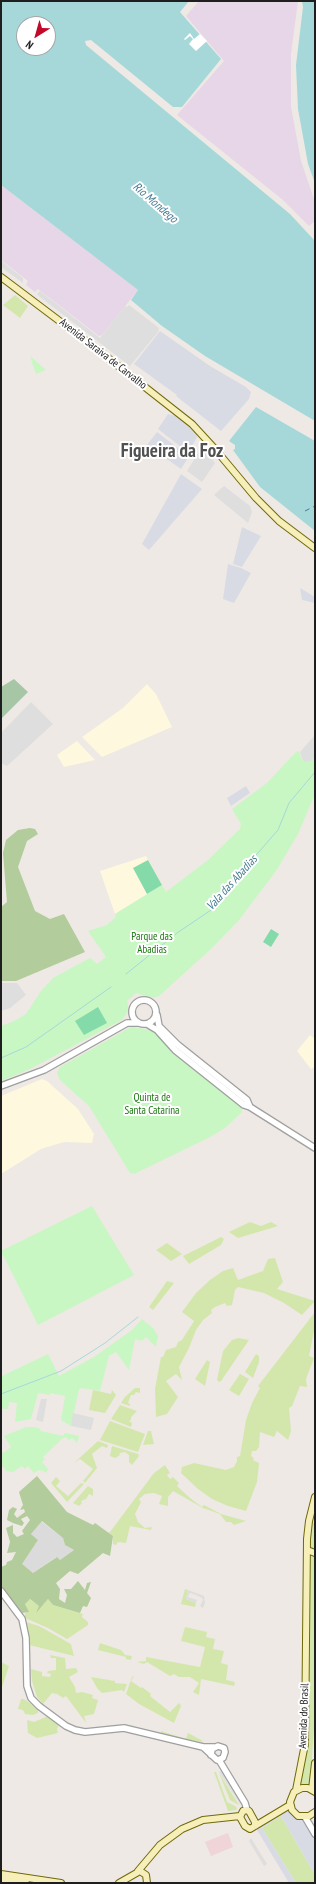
<!DOCTYPE html>
<style>
body{margin:0}
#map{position:relative;width:316px;height:1884px;overflow:hidden;background:#eee9e4;font-family:"PT Sans Narrow",sans-serif}
canvas{display:block}
.frame{position:absolute;inset:0;border:2px solid #1e1e1e;pointer-events:none}
.north{position:absolute;left:16px;top:16px;width:40px;height:40px;box-sizing:border-box;background:#fff;border:1px solid #a5a5a5;border-radius:50%;rotate:217deg;font-size:11px;font-weight:700;line-height:16px;text-align:center;color:#1e1e1e}
.north::after{content:'';display:block;margin:auto;width:14px;height:18px;background:#c3092a;clip-path:polygon(50% 0,100% 100%,50% 72%,0 100%)}
</style>
<div id="map">
<canvas width="316" height="1884"></canvas>
<div class="frame"></div>
<div class="north">N</div>
</div>
<script>
const g = document.querySelector('canvas').getContext('2d');
g.lineJoin = 'round';
function fillPath(path, color) {
  g.fillStyle = color;
  g.fill(path, 'evenodd');
}
function poly(rows) {
  const path = new Path2D();
  for (const r of rows) {
    if (r.length === 3) {
      path.moveTo(r[0] + r[2], r[1]);
      path.arc(r[0], r[1], r[2], 0, 2 * Math.PI);
      continue;
    }
    path.moveTo(r[0], r[1]);
    for (let i = 2; i < r.length; i += 2) path.lineTo(r[i], r[i + 1]);
  }
  return path;
}
function trace(path, color, width, dash) {
  g.strokeStyle = color;
  g.lineWidth = width;
  g.lineCap = dash ? 'butt' : 'round';
  g.setLineDash(dash || []);
  g.stroke(path);
}
function drawText(font, color, halo, rows, align = 'center') {
  g.font = font + ' "PT Sans Narrow",sans-serif';
  g.lineWidth = 4;
  g.setLineDash([]);
  g.textBaseline = 'middle';
  g.strokeStyle = halo;
  g.fillStyle = color;
  for (const [text, x, y, turn = 0] of rows) {
    g.save();
    g.translate(x, y);
    g.rotate((+turn || 0) * Math.PI / 180);
    g.textAlign = isNaN(turn) ? turn : align;
    if (halo) g.strokeText(text, 0, 0);
    g.fillText(text, 0, 0);
    g.restore();
  }
}
fillPath(poly([
 [41,1521,63,1538,65,1545,74,1550,60,1560,56,1557,33,1573,21,1564,38,1540,31,1534]
]), '#dcdbdb');
fillPath(poly([
 [228,1833,233,1847,211,1856,205,1842]
]), '#efd4d8');
fillPath(poly([
 [199,1,298,1,291,54,291,107,301,161,315,202,315,221,309,226,283,200,177,115,224,61,186,16],
 [1,185,138,290,102,335,99,336,38,289,35,292,26,285,28,281,1,260]
]), '#e7d6e7');
fillPath(poly([
 [147,684,156,694,172,727,102,757,82,737,123,708],
 [77,741,95,760,64,767,57,755],
 [146,856,162,885,115,914,100,871],
 [310,1035,315,1039,315,1067,311,1069,297,1051],
 [42,1079,47,1081,78,1109,94,1134,92,1143,64,1142,41,1149,1,1174,1,1096]
]), '#fef8de');
fillPath(poly([
 [15,295,28,306,20,318,3,305],
 [250,1222,261,1226,271,1222,278,1226,238,1238,229,1232],
 [221,1237,224,1239,221,1245,189,1264,183,1256],
 [167,1243,182,1254,171,1261,156,1250],
 [275,1258,283,1282,277,1289,315,1301,302,1315,284,1303,264,1293,238,1287,235,1290,232,1305,227,1306,225,1303,215,1307,211,1310,212,1313,203,1320,196,1330,189,1348,179,1367,182,1380,176,1374,166,1381,178,1397,167,1414,156,1417,155,1389,161,1357,163,1357,166,1350,176,1347,178,1342,182,1340,194,1321,182,1312,196,1293,210,1280,223,1271,233,1268,238,1280,263,1271,268,1259],
 [167,1281,174,1283,153,1310,149,1307],
 [315,1312,315,1326,309,1356,314,1358,306,1379,307,1387,300,1386,292,1406,289,1408,291,1431,288,1440,277,1431,274,1437,260,1432,259,1447,256,1451,252,1451,251,1456,254,1458,253,1460,259,1463,257,1482,246,1511,228,1506,212,1499,198,1489,181,1473,182,1467,194,1463,226,1470,234,1467,237,1461,237,1457,240,1456,246,1420,252,1403,260,1388,258,1386],
 [238,1338,249,1340,221,1381,219,1382,217,1380,223,1351,232,1340],
 [256,1354,259,1356,259,1362,253,1378,245,1372],
 [207,1360,210,1362,205,1386,195,1379],
 [240,1374,249,1379,239,1396,229,1390],
 [135,1388,140,1388,140,1393,136,1392,134,1395,131,1395,128,1403,130,1404,130,1406,121,1403,125,1397],
 [93,1390,111,1394,112,1390,116,1395,105,1413,89,1410],
 [120,1405,137,1411,131,1417,131,1420,129,1421,132,1423,131,1427,111,1419],
 [110,1421,145,1434,138,1452,100,1440],
 [148,1431,151,1431,154,1444,143,1445],
 [98,1441,108,1445,107,1448,102,1446,92,1454,97,1468,85,1483,83,1481,93,1469,80,1459,74,1463],
 [112,1446,138,1454,139,1456,132,1465,129,1462,129,1455,125,1452,120,1453,119,1456,115,1458,110,1456],
 [165,1465,170,1473,167,1475,170,1479,173,1477,179,1483,177,1486,190,1498,202,1507,204,1505,221,1514,246,1521,234,1525,231,1522,226,1522,220,1514,203,1508,173,1491,168,1497,168,1506,159,1504,162,1496,154,1493,145,1494,139,1499,141,1502,135,1514,138,1522,145,1528,152,1527,151,1530,130,1526,126,1543,118,1542,116,1545,113,1544,113,1536,108,1532,110,1532,154,1473],
 [56,1477,60,1481,56,1486,68,1496,81,1483,84,1484,67,1502,51,1483],
 [88,1486,93,1489,93,1496,89,1494,86,1499,81,1501,82,1503,79,1506,73,1503],
 [312,1522,315,1523,315,1551,311,1549,310,1546],
 [310,1555,315,1556,315,1715,310,1784,301,1784,307,1734],
 [185,1589,188,1590,186,1599,196,1603,195,1607,181,1604],
 [29,1599,40,1606,37,1611,48,1599,53,1605,83,1614,82,1617,88,1622,88,1625,67,1639,48,1628,25,1618,25,1613,28,1612,25,1604],
 [26,1622,39,1626,71,1644,74,1656,29,1645],
 [185,1627,207,1632,206,1637,215,1639,213,1649,224,1651,221,1663,228,1665,226,1680,235,1682,234,1686,201,1679,199,1695,193,1692,199,1683,190,1677,179,1677,174,1674,170,1676,147,1662,144,1664,137,1662,146,1661,146,1657,200,1667,205,1647,181,1641],
 [100,1643,121,1650,125,1655,132,1656,131,1660,126,1659,126,1657,98,1650],
 [50,1655,65,1658,66,1669,76,1668,78,1672,69,1677,75,1687,76,1693,82,1692,93,1695,92,1698,98,1700,94,1714,84,1716,86,1723,66,1696,63,1698,57,1694,52,1693,43,1704,37,1697,32,1681,31,1669,42,1672,42,1676,50,1677,51,1674,47,1673,48,1671,56,1670,56,1658,51,1658],
 [1,1662,9,1666,1,1690],
 [134,1676,131,1681,141,1688,142,1687,151,1694,150,1696,170,1712,179,1703,181,1706,174,1723,139,1704,126,1694,132,1677],
 [91,1677,115,1681,115,1683,127,1684,124,1692,122,1690,102,1693,97,1688],
 [21,1699,24,1699,38,1709,38,1713,33,1715,25,1714,23,1710,18,1709],
 [48,1716,59,1725,57,1729,58,1733,37,1738,28,1733,27,1720,34,1722],
 [161,1731,186,1739,188,1733,203,1741,201,1742,177,1738,161,1734],
 [214,1772,216,1772,227,1802,235,1806,237,1808,236,1810,228,1811],
 [219,1773,239,1805,230,1800],
 [281,1816,315,1875,315,1883,296,1883,262,1828]
]), '#d3e7ac');
fillPath(poly([
 [30,828,35,829,38,834,27,841,18,867,35,911,50,919,64,914,85,952,16,981,1,981,1,907,7,902,3,853,6,840,18,830],
 [37,1476,67,1512,93,1525,95,1523,113,1536,110,1556,103,1553,78,1574,70,1571,56,1583,60,1589,59,1599,65,1603,67,1595,64,1589,71,1589,78,1581,85,1590,87,1583,91,1582,87,1593,91,1598,87,1607,83,1606,80,1613,53,1605,48,1599,36,1613,39,1606,30,1599,25,1604,29,1612,22,1613,1,1586,1,1567,6,1565,7,1562,12,1560,16,1552,7,1553,10,1542,6,1528,13,1525,13,1533,17,1537,24,1534,22,1531,30,1520,27,1516,21,1519,24,1523,22,1526,13,1523,7,1520,9,1510,13,1507,17,1509,14,1514,17,1518,25,1512,24,1509,20,1510,23,1505,19,1492],
 [42,1521,63,1538,65,1545,74,1550,60,1560,57,1557,33,1573,22,1564,38,1540,31,1534]
]), '#b2cc9b');
fillPath(poly([
 [14,679,28,692,1,719,1,687]
]), '#a7c6a6');
fillPath(poly([
 [30,356,46,370,36,374],
 [297,751,299,752,302,760,305,762,315,758,315,794,298,834,276,871,239,920,212,948,159,996,153,998,136,993,127,1001,129,1010,122,1020,30,1069,1,1081,1,1026,14,1021,26,1014,41,991,53,978,90,958,97,964,106,957,88,931,107,925,116,917,115,914,162,885,166,892,208,860,240,829,241,824,232,809,267,783],
 [131,1027,151,1030,173,1052,241,1106,242,1112,225,1128,210,1137,134,1174,130,1173,89,1106,60,1080,57,1073,60,1067],
 [92,1206,134,1275,38,1325,1,1251],
 [142,1319,153,1328,158,1336,156,1347,146,1337,142,1341,135,1339,129,1370,116,1352,109,1356,100,1391,81,1388,79,1389,71,1426,61,1420,65,1396,50,1393,50,1395,38,1393,31,1419,15,1422,17,1403,9,1402,8,1409,3,1409,1,1406,1,1375,2,1376,48,1354,59,1376,94,1357,132,1330],
 [26,1427,34,1427,39,1428,41,1431,63,1436,65,1433,79,1436,77,1443,72,1438,69,1440,66,1437,63,1438,43,1457,45,1459,42,1462,48,1469,46,1473,43,1471,39,1470,34,1473,28,1466,25,1469,22,1466,13,1472,5,1471,6,1470,1,1465,1,1451,3,1453,11,1447,4,1436]
]), '#c8f7c3');
fillPath(poly([
 [148,860,162,885,147,894,133,868],
 [271,929,279,934,271,947,263,942],
 [98,1007,107,1023,84,1035,75,1021]
]), '#85daaa');
fillPath(poly([
 [1,261,23,278,23,283,1,267],
 [40,291,100,338,125,306,127,307,129,305,159,328,158,332,130,366,40,297,37,294],
 [202,447,215,463,202,482,187,471],
 [224,486,250,506,252,512,248,523,214,495],
 [31,702,53,724,7,766,1,763,1,733],
 [315,735,315,757,311,761,305,762,302,759,300,752],
 [1,983,17,983,26,995,10,1008,1,1011],
 [41,1399,47,1399,43,1422,36,1420],
 [73,1413,94,1418,91,1430,71,1426],
 [188,1590,204,1596,205,1603,203,1608,200,1606,203,1600,202,1598,196,1595,190,1593,188,1597,197,1600,196,1603,186,1599],
 [222,1770,242,1803,240,1804,219,1772],
 [251,1838,267,1864,264,1866,249,1841]
]), '#dedede');
fillPath(poly([
 [160,331,210,366,246,387,251,392,249,399,221,431,176,396,177,395,134,364],
 [168,414,176,416,196,433,197,437,190,450,185,450,158,429],
 [157,432,187,455,188,458,181,469,147,445],
 [181,474,202,489,149,550,142,544],
 [242,527,261,536,242,567,233,564],
 [228,564,241,568,251,573,234,603,223,599],
 [300,588,315,597,315,603,302,600],
 [246,786,250,793,231,806,227,798],
 [291,1808,301,1817,315,1834,315,1875,281,1816,262,1828,296,1883,289,1883,257,1830,260,1825]
]), '#d9dbe4');
fillPath(poly([
 [1,1,189,1,180,12,221,59,182,107,173,107,91,40,85,41,86,45,290,214,315,241,315,421,205,356,162,326,131,300,138,290,1,185],
 [24,24,48,24,48,48,24,48],
 [302,1,315,1,315,183,308,164,298,109,296,65,303,7],
 [256,407,315,441,315,531,260,487,233,450,235,449,235,445,229,441]
]), '#a6d8da');
fillPath(poly([
 [190,33,194,39,200,34,207,41,196,51,189,44,193,39,190,36,185,40,184,39]
]), '#fff');
trace(poly([
 [126,974,177,933,214,908,243,870,278,830,289,803,315,772],
 [1,1058,26,1047,111,987],
 [1,1394,61,1371,105,1343,138,1317]
]), '#a6d8da', 1);
trace(poly([
 [305,511,315,506]
]), '#457a92', 1, [5, 4]);
const tertiary = poly([
 [144,1012,12],
 [157,1015,159,1026,178,1045,247,1100,250,1107],
 [147,1024,157,1030,175,1050,244,1105,250,1107,315,1148],
 [1,1086,44,1070,127,1023,138,1023],
 [1,1591,22,1619,26,1638,27,1686,31,1698,39,1706,66,1726,75,1730,85,1732,124,1728,203,1747,214,1747],
 [203,1747,217,1760,223,1758,225,1752,224,1748,218,1746,212,1749,211,1755],
 [219,1760,245,1803,247,1810],
 [305,1817,315,1834]
]);
const secondary = poly([
 [1,277,94,347,192,424,215,449,256,498,279,521,315,548],
 [307,1550,315,1553],
 [312,1789,315,1763],
 [296,1790,305,1744,307,1539,309,1521,315,1497],
 [315,1792,308,1788,302,1788,294,1792,290,1802,292,1810,298,1816,309,1816,315,1812],
 [255,1826,255,1822,249,1811,247,1810,243,1811,240,1817,245,1826,250,1829,290,1805],
 [138,1871,160,1845,182,1829,203,1820,240,1816],
 [1,1874,61,1883],
 [1,1879,26,1883],
 [119,1883,140,1871,146,1875,147,1883]
]);
trace(tertiary, '#9f9f9f', 8);
trace(secondary, '#706909', 8);
trace(tertiary, '#fff', 5.5);
trace(secondary, '#f7efba', 6);
drawText('11px', '#1e1e1e', '#fff', [
 ["Avenida Saraiva de Carvalho",103,354,38],
 ["Avenida do Brasil",304,1716,-88]
]);
drawText('11px', '#1a7810', '#fff', [
 ["Parque das",152,937],
 ["Abadias",152,950],
 ["Quinta de",152,1098],
 ["Santa Catarina",152,1111]
]);
drawText('italic 12px', '#457a92', '#fff', [
 ["Rio Mondego",155,203,41],
 ["Vala das Abadias",232,883,-48]
]);
drawText('bold 19px', '#515151', '#fff', [
 ["Figueira da Foz",172,452]
]);
</script>
